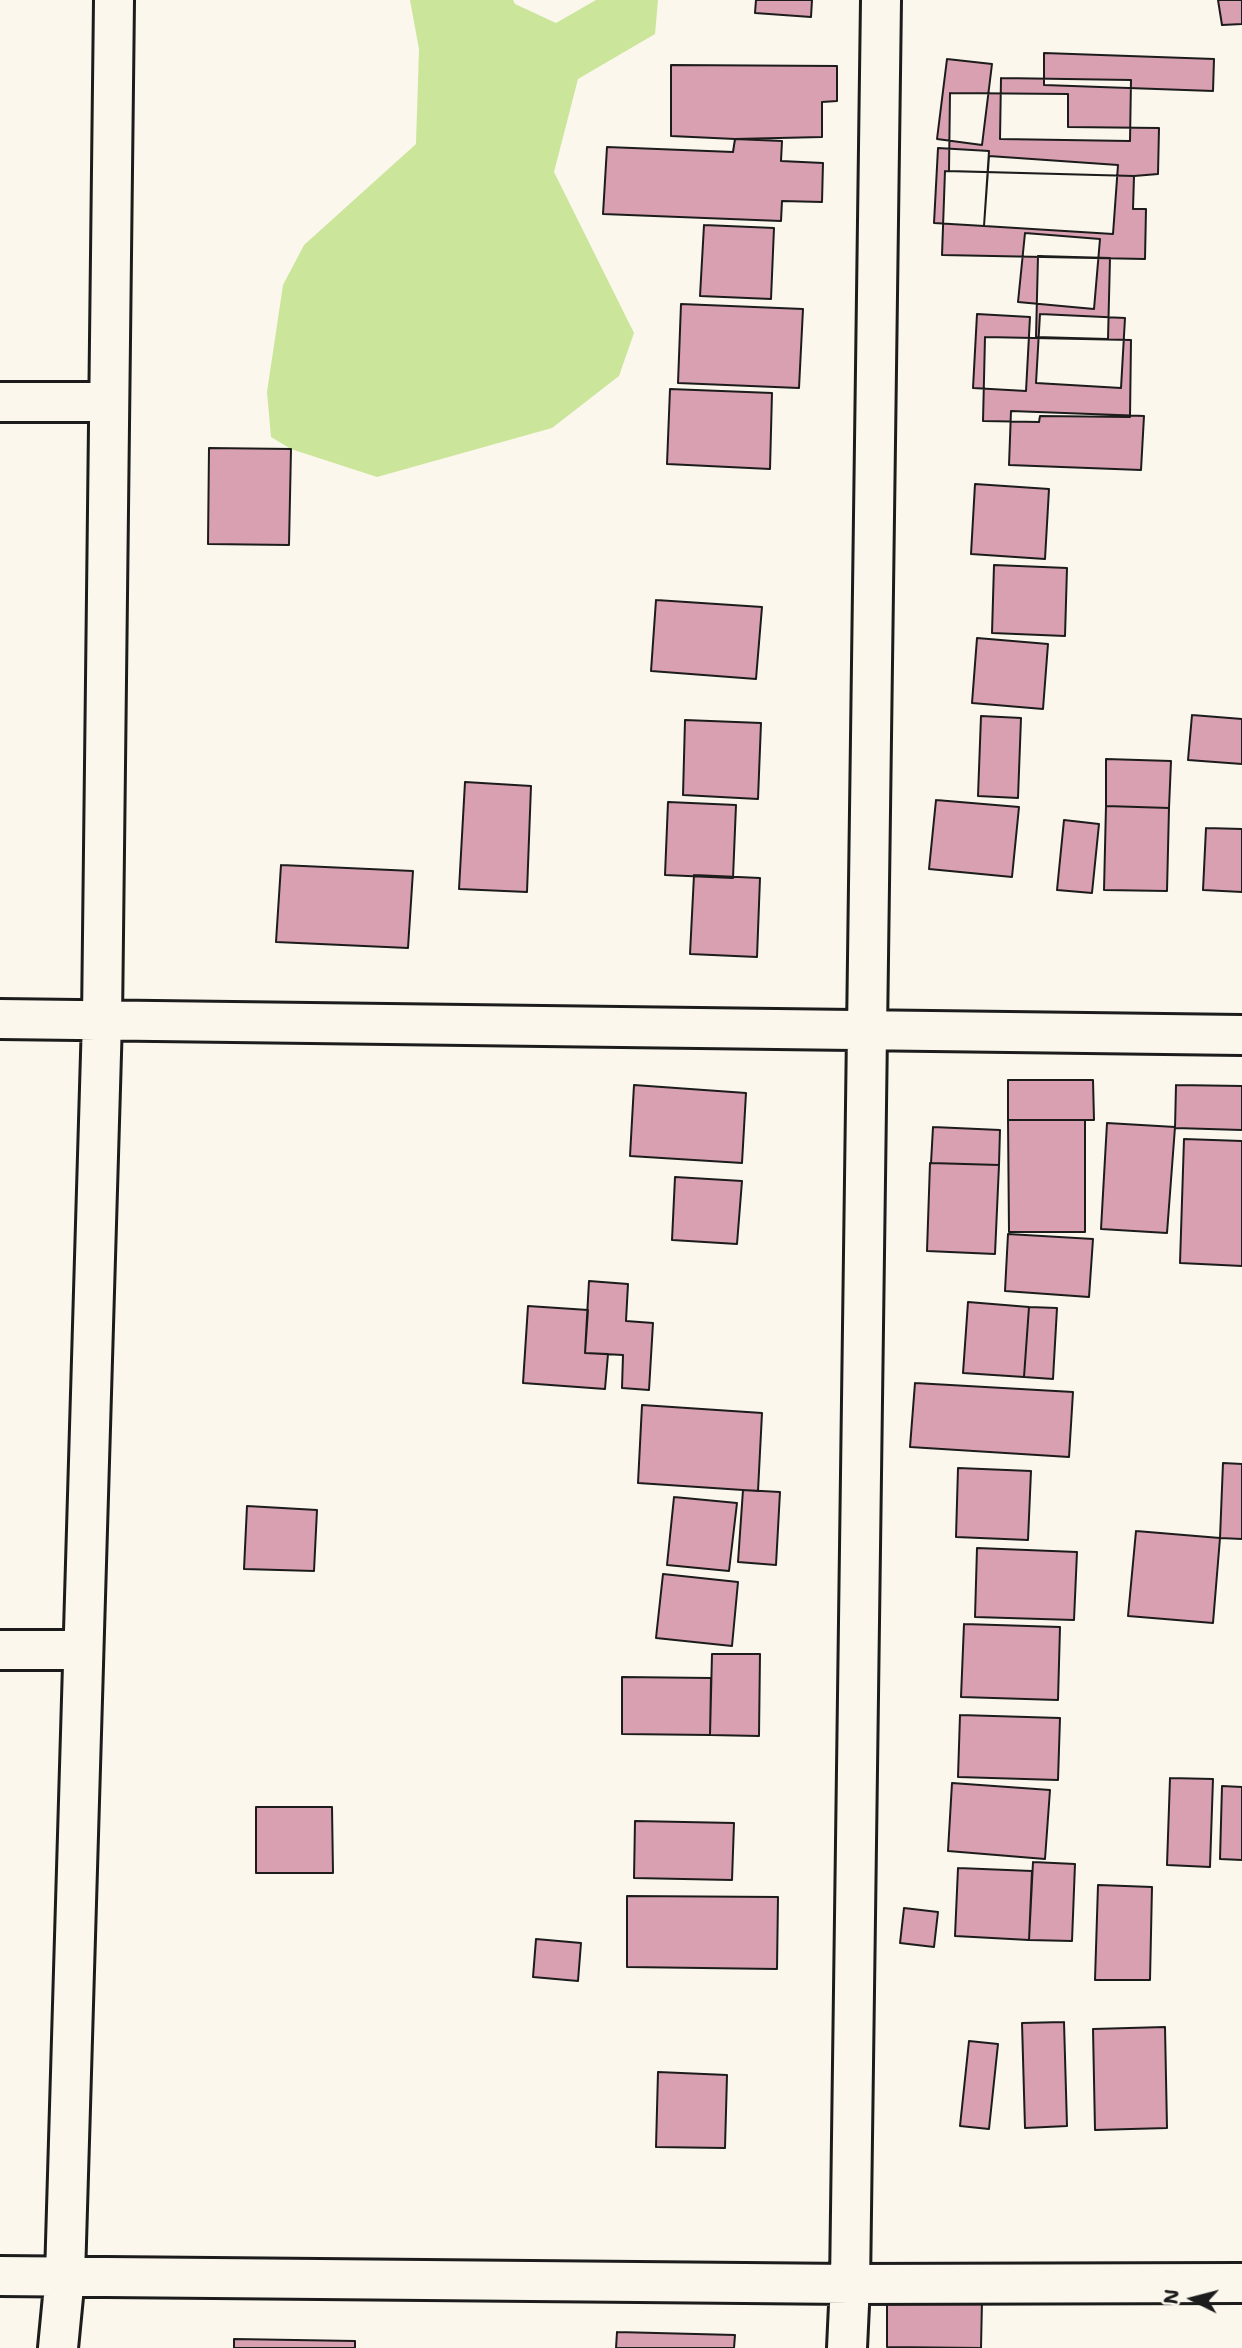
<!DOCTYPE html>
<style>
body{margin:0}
#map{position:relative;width:1242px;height:2348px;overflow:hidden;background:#fbf7ec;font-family:"Shantell Sans",sans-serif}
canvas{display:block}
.north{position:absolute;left:1158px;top:2264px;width:70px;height:70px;-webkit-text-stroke:5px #fbf7ec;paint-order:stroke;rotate:276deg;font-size:19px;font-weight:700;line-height:28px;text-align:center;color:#1c1c1c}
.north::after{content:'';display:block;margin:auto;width:24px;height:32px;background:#1c1c1c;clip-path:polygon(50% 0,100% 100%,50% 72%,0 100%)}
</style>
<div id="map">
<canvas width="1242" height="2348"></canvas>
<div class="north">N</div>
</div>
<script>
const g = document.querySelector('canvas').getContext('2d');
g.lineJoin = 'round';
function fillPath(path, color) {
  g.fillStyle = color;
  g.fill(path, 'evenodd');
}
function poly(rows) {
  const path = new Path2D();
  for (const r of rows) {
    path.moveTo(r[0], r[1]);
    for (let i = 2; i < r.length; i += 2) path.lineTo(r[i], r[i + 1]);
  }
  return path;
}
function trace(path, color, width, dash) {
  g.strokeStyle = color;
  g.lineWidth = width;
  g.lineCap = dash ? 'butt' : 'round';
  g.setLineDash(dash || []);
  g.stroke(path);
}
fillPath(poly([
 [410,0,513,0,515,4,556,23,596,0,658,0,655,34,578,79,554,172,634,333,619,376,552,428,377,477,291,449,271,437,267,392,283,285,304,245,416,144,419,49]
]), '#cbe59b');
const building = poly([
 [756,0,812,0,811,17,755,13,756,0],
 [1218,0,1242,0,1242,24,1222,25,1218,0],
 [1044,53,1214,59,1213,91,1044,85,1044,53],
 [947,59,992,64,982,145,937,139,947,59],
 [671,65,837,66,837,101,822,102,822,137,735,139,671,136,671,65],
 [1001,78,1131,80,1130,141,1000,139,1001,78],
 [950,93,1068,94,1068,127,1159,128,1158,174,1134,176,949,171,950,93],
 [735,139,782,141,781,161,823,163,822,202,782,201,781,221,603,214,607,147,733,152,735,139],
 [938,148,989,151,984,226,934,223,938,148],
 [989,156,1118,165,1113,234,984,226,989,156],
 [945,171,1134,176,1133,209,1146,209,1145,259,942,255,945,171],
 [704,225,774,228,771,299,700,296,704,225],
 [1025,233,1100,239,1094,309,1018,302,1025,233],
 [1038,256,1110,258,1108,339,1036,337,1038,256],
 [681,304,803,309,799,388,678,383,681,304],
 [977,314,1030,317,1026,391,973,388,977,314],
 [1040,314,1125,318,1121,388,1036,383,1040,314],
 [985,337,1131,340,1130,417,1040,416,1039,422,983,421,985,337],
 [670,389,772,393,770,469,667,464,670,389],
 [1011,411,1144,416,1141,470,1009,465,1011,411],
 [209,448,291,449,289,545,208,544,209,448],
 [975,484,1049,489,1045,559,971,554,975,484],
 [994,565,1067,568,1065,636,992,633,994,565],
 [656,600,762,607,756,679,651,671,656,600],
 [977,638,1048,644,1043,709,972,703,977,638],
 [1192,715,1242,719,1242,764,1188,760,1192,715],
 [981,716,1021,718,1018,798,978,796,981,716],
 [685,720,761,723,758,799,683,795,685,720],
 [1106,759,1171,761,1169,808,1106,806,1106,759],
 [465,782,531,786,527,892,459,889,465,782],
 [936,800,1019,807,1012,877,929,869,936,800],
 [668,802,736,805,733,878,665,875,668,802],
 [1106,806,1169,808,1167,891,1104,890,1106,806],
 [1064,820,1099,824,1092,893,1057,890,1064,820],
 [1206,828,1242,829,1242,892,1203,890,1206,828],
 [281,865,413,871,408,948,276,942,281,865],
 [694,875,760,878,757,957,690,954,694,875],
 [1008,1080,1093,1080,1094,1120,1008,1120,1008,1080],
 [634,1085,746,1093,742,1163,630,1156,634,1085],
 [1176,1085,1242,1086,1242,1130,1175,1128,1176,1085],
 [1008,1120,1085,1120,1085,1232,1009,1232,1008,1120],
 [1107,1123,1175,1127,1167,1233,1101,1229,1107,1123],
 [933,1127,1000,1130,999,1165,931,1163,933,1127],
 [1184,1139,1242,1141,1242,1266,1180,1263,1184,1139],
 [930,1163,999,1165,995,1254,927,1251,930,1163],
 [675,1177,742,1181,737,1244,672,1240,675,1177],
 [1008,1234,1093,1239,1089,1297,1005,1291,1008,1234],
 [589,1281,628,1284,626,1321,653,1323,649,1390,622,1388,623,1355,585,1353,589,1281],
 [968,1302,1029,1307,1024,1377,963,1373,968,1302],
 [528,1306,588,1310,585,1353,608,1354,605,1389,523,1383,528,1306],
 [1029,1307,1057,1308,1053,1379,1024,1377,1029,1307],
 [915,1383,1073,1392,1069,1457,910,1447,915,1383],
 [642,1405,762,1413,758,1491,638,1483,642,1405],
 [1223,1463,1242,1464,1242,1539,1220,1538,1223,1463],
 [958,1468,1031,1471,1028,1540,956,1537,958,1468],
 [743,1490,780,1492,776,1565,738,1562,743,1490],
 [674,1497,737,1503,729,1571,667,1565,674,1497],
 [247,1506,317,1510,314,1571,244,1569,247,1506],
 [1136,1531,1220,1538,1213,1623,1128,1616,1136,1531],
 [977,1548,1077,1552,1074,1620,975,1617,977,1548],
 [663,1574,738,1582,732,1646,656,1638,663,1574],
 [964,1624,1060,1627,1058,1700,961,1697,964,1624],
 [712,1654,760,1654,759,1736,710,1735,712,1654],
 [622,1677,711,1678,710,1735,622,1734,622,1677],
 [960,1715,1060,1718,1058,1780,958,1777,960,1715],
 [1170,1778,1213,1779,1210,1867,1167,1865,1170,1778],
 [952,1783,1050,1790,1045,1859,948,1851,952,1783],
 [1222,1786,1242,1787,1242,1860,1220,1859,1222,1786],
 [256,1807,332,1807,333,1873,256,1873,256,1807],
 [635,1821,734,1823,732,1880,634,1878,635,1821],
 [1033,1862,1075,1864,1072,1941,1029,1940,1033,1862],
 [958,1868,1032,1871,1029,1940,955,1936,958,1868],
 [1098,1885,1152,1887,1150,1980,1095,1980,1098,1885],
 [627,1896,778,1897,777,1969,627,1967,627,1896],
 [904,1908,938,1912,934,1947,900,1943,904,1908],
 [536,1939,581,1943,578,1981,533,1977,536,1939],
 [1064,2022,1067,2126,1025,2128,1022,2023,1064,2022],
 [1165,2027,1167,2128,1095,2130,1093,2029,1165,2027],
 [969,2041,998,2044,989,2129,960,2126,969,2041],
 [658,2072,727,2075,725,2148,656,2147,658,2072],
 [887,2300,982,2301,981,2348,887,2347,887,2300],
 [617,2332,735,2335,734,2348,616,2348,617,2332],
 [234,2339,355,2341,355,2348,234,2348,234,2339]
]);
fillPath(building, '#d8a0b1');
trace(building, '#1c1c1c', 2);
const minor = poly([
 [0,402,108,402],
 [0,1019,1242,1035],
 [0,1650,83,1650],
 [0,2276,850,2284,1242,2283],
 [58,2348,65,2276,102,1020,114,0],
 [847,2348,850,2284,881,0]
]);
trace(minor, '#1c1c1c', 44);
trace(minor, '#fbf7ec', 38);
</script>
